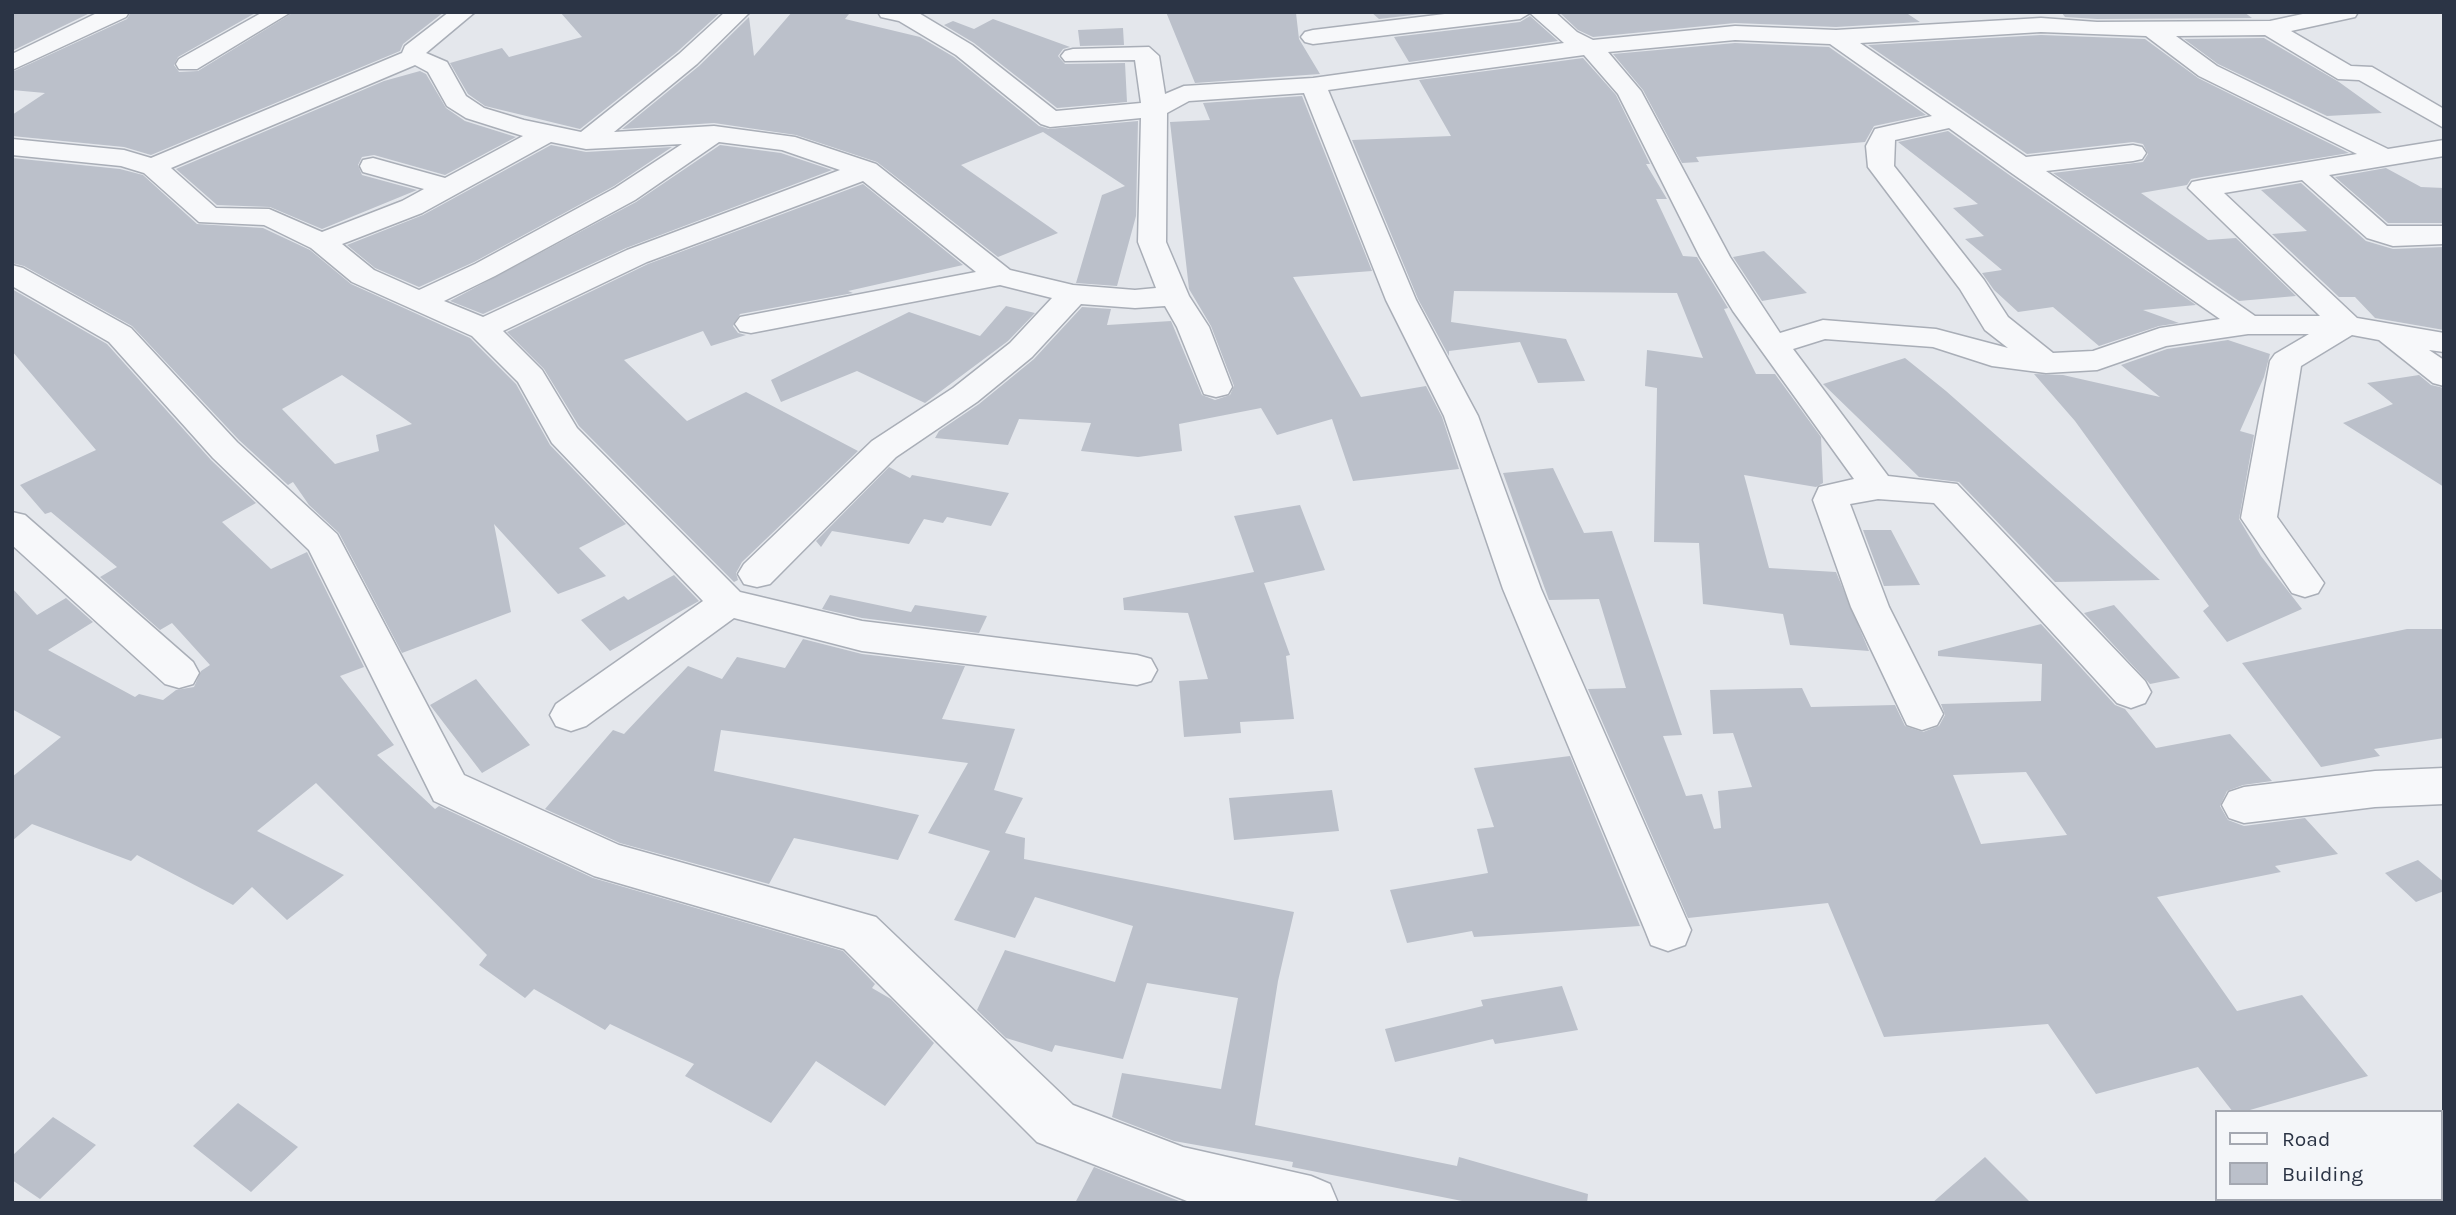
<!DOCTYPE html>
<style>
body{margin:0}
#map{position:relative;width:2456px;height:1215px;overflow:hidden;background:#e4e7ec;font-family:Karla,sans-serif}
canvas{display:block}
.frame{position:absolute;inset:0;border:14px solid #2b3445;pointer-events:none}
.legend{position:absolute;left:2215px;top:1110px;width:228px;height:91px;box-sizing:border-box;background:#f4f6f9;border:2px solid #a4a8b1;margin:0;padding:9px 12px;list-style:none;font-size:21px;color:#2b3445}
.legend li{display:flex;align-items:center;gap:14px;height:35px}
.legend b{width:35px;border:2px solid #a4a8b1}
</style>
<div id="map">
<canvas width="2456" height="1215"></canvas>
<div class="frame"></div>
<ul class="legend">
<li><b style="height:9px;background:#f7f8fa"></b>Road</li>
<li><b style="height:19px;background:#bbc0ca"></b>Building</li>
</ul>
</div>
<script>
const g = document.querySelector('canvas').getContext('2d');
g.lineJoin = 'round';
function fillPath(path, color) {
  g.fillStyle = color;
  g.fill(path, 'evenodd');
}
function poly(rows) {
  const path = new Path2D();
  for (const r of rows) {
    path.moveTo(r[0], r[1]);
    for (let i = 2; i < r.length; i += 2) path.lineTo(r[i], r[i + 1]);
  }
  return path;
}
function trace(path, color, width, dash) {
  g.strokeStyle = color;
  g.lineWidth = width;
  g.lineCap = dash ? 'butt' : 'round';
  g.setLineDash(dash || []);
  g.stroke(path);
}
fillPath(poly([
 [12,12,92,12,12,51],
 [131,12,257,12,178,57,174,65,179,72,198,71,294,12,444,12,403,44,400,51,151,155,124,147,12,136,12,115,45,93,12,90,12,72,127,19],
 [560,12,721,12,677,52,580,129,485,106,468,94,450,63,502,48,509,57,582,37],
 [792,12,849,14,845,19,920,37,954,57,1039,126,1049,129,1138,121,1136,216,1117,286,1076,283,1102,195,1125,186,1043,132,961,165,1058,233,998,257,877,162,796,135,714,123,622,129,699,66,749,17,754,56],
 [1166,12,1296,13,1299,39,1320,74,1195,83],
 [1371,12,1437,12,1379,19],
 [1559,12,1905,12,1920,22,1836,27,1735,23,1593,37,1578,30],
 [2061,12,2244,12,2252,18,2097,19,2065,17],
 [1530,16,1558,41,1409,62,1394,37,1520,22],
 [993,19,1070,47,1063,49,1058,56,1065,64,1125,63,1127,102,1057,108,974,43,944,25,953,21,974,29],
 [1123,28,1124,45,1080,46,1078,30],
 [2041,35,2145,39,2198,78,2349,153,2202,177,2191,179,2187,185,2141,193,2208,240,2236,238,2296,296,2239,301,2053,173,2143,162,2148,154,2143,144,2133,142,2027,154,1868,45],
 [2264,38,2339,82,2382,113,2327,116,2218,64,2184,39],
 [1735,43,1829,47,1926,115,1874,126,1865,142,1696,157,1699,162,1682,163,1643,90,1613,54],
 [1583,58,1616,95,1650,164,1646,164,1667,199,1656,199,1683,256,1697,257,1728,308,1724,309,1756,374,1775,374,1821,437,1823,483,1816,487,1744,475,1769,568,1836,572,1869,651,1790,645,1783,614,1703,604,1699,543,1654,542,1657,388,1645,386,1647,350,1703,358,1677,293,1454,291,1451,322,1566,339,1585,381,1538,383,1520,342,1449,351,1449,356,1418,299,1352,140,1451,136,1419,80],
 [420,71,426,74,446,108,465,121,516,137,445,175,374,155,362,157,358,165,362,175,417,190,322,229,270,207,217,205,176,169,384,81],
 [1302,96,1372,271,1293,277,1361,397,1426,386,1442,417,1459,469,1353,481,1332,419,1277,435,1261,408,1179,424,1182,451,1138,457,1081,451,1091,423,1019,419,1008,445,935,438,939,431,979,404,1034,359,1082,307,1111,309,1107,325,1171,321,1202,395,1215,400,1230,395,1234,386,1211,326,1189,289,1170,122,1210,120,1203,103],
 [1948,131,2008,174,2196,305,2143,310,2179,323,2159,326,2099,346,2053,307,2018,312,1994,290,1982,273,2002,270,1965,239,1984,236,1953,208,1978,204,1898,142],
 [551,145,586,152,672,147,614,186,474,262,419,287,375,268,347,245,423,215],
 [720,145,781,153,832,170,626,248,483,314,450,301,636,202],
 [12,158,120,169,143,175,197,224,263,228,310,250,351,284,470,338,516,384,550,445,626,524,579,548,606,576,558,594,494,524,511,612,402,653,339,533,309,505,293,482,288,485,239,440,132,326,24,266,12,263],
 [342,375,412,424,376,435,379,451,335,464,282,409],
 [2386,168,2421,187,2444,188,2444,223,2388,223,2335,177],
 [2301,183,2366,241,2393,249,2444,247,2444,330,2375,318,2355,297,2339,297,2272,234,2307,231,2261,190],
 [863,184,963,265,848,291,853,293,740,314,733,326,738,333,746,335,711,346,703,331,624,360,687,421,746,392,858,451,742,562,736,573,738,580,734,582,579,426,544,369,507,332,648,264],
 [1764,251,1807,293,1762,301,1733,257],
 [12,289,107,344,211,460,256,503,222,522,271,569,307,552,364,667,340,676,394,745,377,755,435,809,439,806,593,878,843,951,875,984,872,988,891,999,934,1043,885,1106,816,1061,771,1123,685,1076,694,1064,610,1024,605,1030,534,989,525,998,479,965,487,955,316,783,257,831,344,875,287,920,252,887,233,905,137,855,131,861,32,824,12,841,12,777,61,737,12,709,12,588,37,615,66,598,93,622,48,650,135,697,139,694,163,700,176,690,194,687,201,671,210,665,172,623,160,630,100,577,117,567,51,512,45,514,20,485,96,450,12,351],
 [1006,306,1035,313,1008,341,925,403,857,371,781,402,771,380,909,312,980,336],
 [2228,340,2270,354,2264,377,2240,431,2254,435,2239,519,2261,556,2302,609,2227,642,2203,611,2209,606,2075,421,2034,374,2063,375,2160,397,2121,365,2167,349],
 [1905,358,1946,391,2160,580,2055,582,1959,482,1919,477,1823,384],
 [2419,375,2431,385,2444,388,2444,487,2343,423,2393,404,2367,383],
 [889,467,910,478,912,475,1009,493,991,526,947,517,943,523,924,519,909,544,832,531,821,547,816,541],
 [1553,468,1584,533,1612,531,1682,735,1663,736,1686,796,1702,794,1714,829,1721,828,1718,791,1752,787,1733,733,1713,734,1710,690,1802,688,1811,707,1895,705,1905,726,1923,732,1939,726,1945,715,1941,704,2041,701,2042,664,1938,656,1938,651,2041,624,2115,705,2125,709,2156,748,2230,734,2272,781,2243,785,2227,791,2220,806,2228,820,2244,826,2305,818,2338,854,2275,866,2281,872,2157,897,2237,1011,2302,995,2368,1076,2243,1112,2233,1112,2198,1067,2096,1094,2048,1024,1884,1037,1828,903,1688,918,1588,689,1626,688,1599,599,1549,600,1503,473],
 [2026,772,2067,835,1981,844,1953,775],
 [1300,505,1325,570,1264,583,1290,655,1286,656,1294,719,1240,722,1241,733,1184,737,1179,681,1208,679,1188,613,1124,610,1123,598,1254,572,1234,516],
 [1863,530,1891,530,1920,585,1884,586],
 [674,575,699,601,610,651,581,620,624,596,628,600],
 [830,595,911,612,915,605,987,616,979,633,862,618,822,609],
 [2114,605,2180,678,2150,684,2084,613],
 [2407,629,2444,629,2444,738,2374,749,2380,756,2321,767,2242,663],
 [803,639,862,654,965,666,942,719,1015,729,994,790,1023,798,1005,833,1025,838,1024,859,1294,912,1278,981,1255,1125,1457,1166,1459,1157,1588,1194,1587,1203,1472,1203,1292,1167,1293,1162,1174,1141,1112,1117,1122,1073,1221,1089,1238,998,1147,983,1123,1059,1055,1045,1052,1052,1006,1038,977,1010,1005,950,1115,982,1133,926,1035,897,1015,938,954,920,990,851,928,833,968,763,721,730,714,771,919,815,898,860,794,838,769,884,620,843,545,809,613,730,624,734,688,666,722,679,737,657,785,668],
 [476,679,530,745,482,773,430,705],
 [1570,756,1640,926,1474,937,1472,931,1407,943,1390,890,1488,873,1477,829,1494,827,1474,768],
 [1332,790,1339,831,1234,840,1229,798],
 [2418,860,2444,882,2444,891,2416,902,2385,873],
 [1562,986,1578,1030,1495,1044,1493,1039,1395,1062,1385,1029,1483,1006,1481,1000],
 [238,1103,298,1147,251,1192,193,1146],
 [53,1117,96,1145,40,1199,12,1180,12,1156],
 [1985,1157,2031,1203,1932,1203],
 [1094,1167,1184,1203,1075,1203]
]), '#bbc0ca');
const minor = poly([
 [99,12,129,12,126,17,12,70,12,54,99,12],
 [263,12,291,12,197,69,179,69,176,64,179,59,263,12],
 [449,12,475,12,426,53,447,62,466,96,484,108,524,120,581,132,679,54,725,12,750,12,697,64,614,132,714,126,795,137,876,164,1010,270,1073,285,1135,290,1156,288,1138,242,1141,118,1050,127,1041,124,956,55,899,21,881,17,878,12,917,12,972,45,1056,111,1141,103,1135,60,1065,61,1061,56,1065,51,1073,49,1149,47,1159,56,1165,94,1184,86,1313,78,1564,43,1530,13,1520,19,1313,44,1305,42,1301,37,1305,32,1313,30,1461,12,1555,12,1577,32,1593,40,1735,26,1836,30,2041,18,2097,22,2270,21,2312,12,2358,12,2355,17,2291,31,2351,66,2372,67,2444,109,2444,128,2359,80,2338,79,2265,35,2176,36,2217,66,2388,149,2444,140,2444,156,2329,175,2387,226,2444,226,2444,244,2393,246,2367,238,2302,180,2224,193,2357,318,2444,333,2444,352,2429,350,2444,360,2444,386,2433,383,2379,340,2352,335,2301,366,2277,517,2324,583,2318,593,2305,597,2292,593,2241,518,2270,361,2275,354,2309,334,2248,334,2166,346,2097,370,2046,373,1992,366,1933,347,1825,339,1793,349,1888,476,1957,484,2145,681,2151,692,2145,703,2131,708,2117,703,1934,503,1878,499,1850,504,1889,607,1943,714,1937,725,1922,730,1907,725,1851,607,1813,500,1819,487,1854,479,1733,311,1700,257,1618,94,1584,55,1328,90,1416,300,1478,416,1541,589,1691,930,1685,945,1668,951,1651,945,1645,930,1503,589,1444,416,1386,300,1304,93,1189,101,1167,113,1166,242,1189,296,1209,327,1232,387,1228,394,1216,397,1204,394,1177,327,1165,306,1135,308,1081,304,1032,357,977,402,896,457,770,584,757,587,744,584,738,574,744,564,872,441,953,388,1010,343,1052,298,1000,285,751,333,740,331,735,324,740,317,976,272,863,181,647,262,503,331,542,370,577,428,740,592,862,621,1137,655,1151,659,1157,670,1151,681,1137,685,862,651,734,618,586,726,571,731,556,726,550,715,556,704,703,601,552,443,518,382,472,336,352,282,311,248,264,225,199,222,144,173,121,166,12,155,12,139,124,150,151,158,402,53,405,46,449,12],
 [2041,32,2146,36,2199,76,2357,154,2202,180,2192,182,2188,188,2320,316,2255,316,2046,171,2133,161,2142,159,2146,153,2142,147,2133,145,2026,157,1860,43,2041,32],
 [1735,40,1830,44,1932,116,1875,129,1866,146,1868,167,1960,289,1985,330,2008,348,1936,329,1823,320,1780,333,1730,257,1641,91,1608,52,1735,40],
 [415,65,428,72,447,106,466,118,523,136,445,178,373,158,363,160,360,166,363,172,424,189,402,201,322,232,269,209,216,208,171,168,415,65],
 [1949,128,2010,172,2220,319,2160,328,2093,351,2053,353,2008,317,1984,280,1894,166,1895,140,1949,128],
 [551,142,586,149,682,144,615,188,475,264,419,290,374,270,342,244,422,213,551,142],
 [719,142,782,150,840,170,627,250,483,317,444,301,495,276,635,200,719,142],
 [12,265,23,268,131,328,237,442,337,534,464,775,619,845,876,917,1073,1105,1183,1147,1311,1176,1330,1184,1338,1203,1192,1203,1037,1142,844,949,594,876,434,801,309,550,213,458,109,342,12,286,12,265],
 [12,512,25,515,193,662,199,673,193,684,179,688,165,684,12,545,12,512],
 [2444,768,2444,804,2375,807,2244,823,2229,818,2222,805,2229,792,2244,787,2375,771,2444,768]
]);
trace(minor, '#a9aeb7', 3);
fillPath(minor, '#f7f8fa');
</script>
